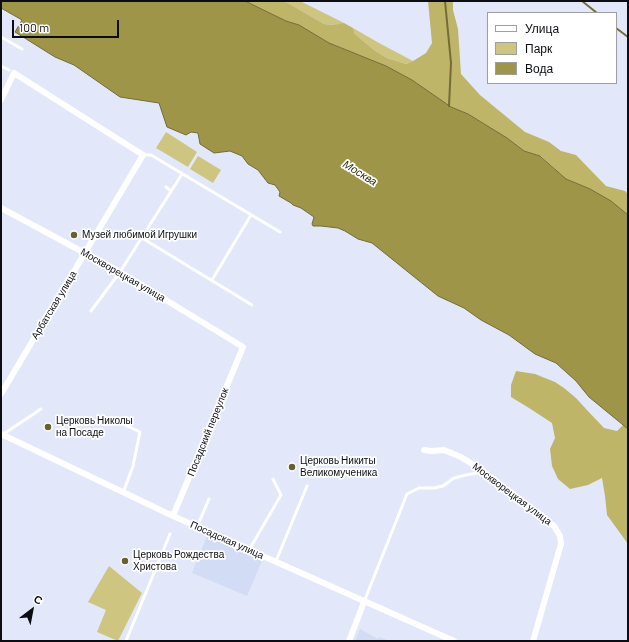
<!DOCTYPE html>
<meta charset="utf-8">
<style>
body{margin:0}
#map{position:relative;width:629px;height:642px;overflow:hidden;background:#e2e8fa;font-family:Barlow,sans-serif}
canvas{display:block}
.frame{position:absolute;inset:0;border:2px solid #0b0d12;pointer-events:none}
.legend{position:absolute;left:487px;top:12px;width:130px;height:72px;box-sizing:border-box;background:#fff;border:1px solid #9d9ea0;margin:0;padding:5px 7px;list-style:none;font-size:12px;color:#0b0d12}
.legend li{display:flex;align-items:center;gap:8px;height:20px}
.legend b{width:20px;border:1px solid #9d9ea0}
.north{position:absolute;left:12px;top:590px;width:40px;height:40px;-webkit-text-stroke:3px #fff;paint-order:stroke;rotate:32deg;font-size:11px;font-weight:700;line-height:16px;text-align:center;color:#0b0d12}
.north::after{content:'';display:block;margin:auto;width:14px;height:18px;background:#0b0d12;clip-path:polygon(50% 0,100% 100%,50% 72%,0 100%)}
.scale{position:absolute;left:12px;top:20px;width:107px;height:18px;box-sizing:border-box;border:2px solid #0b0d12;border-top:0;padding-left:5px;font-size:12px;line-height:14px;white-space:nowrap;color:#0b0d12;-webkit-text-stroke:3px #fff;paint-order:stroke}
</style>
<div id="map">
<canvas width="629" height="642"></canvas>
<div class="frame"></div>
<ul class="legend">
<li><b style="height:5px;background:#fff"></b>Улица</li>
<li><b style="height:11px;background:#cdc580"></b>Парк</li>
<li><b style="height:11px;background:#9e9549"></b>Вода</li>
</ul>
<div class="north">С</div>
<div class="scale">100 m</div>
</div>
<script>
const g = document.querySelector('canvas').getContext('2d');
g.lineJoin = 'round';
function fillPath(path, color) {
  g.fillStyle = color;
  g.fill(path, 'evenodd');
}
function poly(rows) {
  const path = new Path2D();
  for (const r of rows) {
    path.moveTo(r[0], r[1]);
    for (let i = 2; i < r.length; i += 2) path.lineTo(r[i], r[i + 1]);
  }
  return path;
}
function trace(path, color, width, dash) {
  g.strokeStyle = color;
  g.lineWidth = width;
  g.lineCap = dash ? 'butt' : 'round';
  g.setLineDash(dash || []);
  g.stroke(path);
}
function drawText(font, color, halo, rows, align = 'center') {
  g.font = font + ' Barlow,sans-serif';
  g.lineWidth = 3.5;
  g.setLineDash([]);
  g.textBaseline = 'middle';
  g.strokeStyle = halo;
  g.fillStyle = color;
  for (const [text, x, y, turn = 0] of rows) {
    g.save();
    g.translate(x, y);
    g.rotate((+turn || 0) * Math.PI / 180);
    g.textAlign = isNaN(turn) ? turn : align;
    if (halo) g.strokeText(text, 0, 0);
    g.fillText(text, 0, 0);
    g.restore();
  }
}
fillPath(poly([
 [207,536,262,561,247,596,192,573],
 [360,629,378,639,379,637,387,640,355,641]
]), '#d2dcf4');
fillPath(poly([
 [282,1,300,1,344,23,340,25,334,25,324,24,288,3],
 [353,28,379,43,413,61,406,64,387,58,374,50,355,34],
 [166,132,197,152,188,167,156,148],
 [198,156,221,170,213,183,190,169],
 [109,566,142,593,118,641,97,632,106,610,88,602]
]), '#cdc580');
fillPath(poly([
 [245,1,282,1,288,3,324,24,334,25,344,23,353,28,355,34,374,50,387,58,406,64,413,61,426,53,432,43,428,1,453,1,453,10,458,29,461,74,480,95,525,132,549,142,561,151,576,155,606,186,625,191,628,194,628,215,611,201,590,189,566,179,541,156,524,151,507,138,468,114,451,107,412,80,386,66,329,43,299,25,286,21],
 [516,371,535,374,555,382,564,388,576,398,586,409,604,428,617,431,624,424,628,429,628,544,607,515,605,496,602,478,588,485,570,489,558,479,552,466,550,449,555,438,552,423,529,408,511,397,511,385]
]), '#beb569');
const water = poly([
 [1,1,245,1,286,21,299,25,329,43,386,66,412,80,451,107,468,114,507,138,524,151,540,156,566,179,590,189,611,201,628,215,628,429,589,397,576,381,556,363,535,354,509,335,481,320,464,308,438,296,372,243,358,239,345,231,338,228,321,226,313,226,312,224,314,217,301,208,293,205,291,203,279,196,280,192,275,185,268,183,258,170,248,164,242,156,230,151,214,153,200,144,198,133,191,132,186,135,167,127,159,103,120,97,74,65,55,57,15,32,22,20,1,8,1,1]
]);
fillPath(water, '#9e9549');
trace(water, '#726c38', 1);
trace(poly([
 [445,1,451,63,449,106],
 [582,1,597,13],
 [616,28,628,37]
]), '#726c38', 2);
trace(poly([
 [1,37,22,49],
 [1,66,9,70],
 [143,155,151,155,280,232],
 [166,187,171,191],
 [142,238,252,305],
 [212,280,251,215],
 [91,311,120,272,182,174],
 [121,423,140,432,133,466,123,493],
 [2,435,41,409],
 [197,527,209,499],
 [249,550,281,495,273,479],
 [276,561,307,486],
 [364,602,407,494,419,488,434,488,443,486,454,478,466,475,477,473,480,469],
 [126,641,170,534]
]), '#fff', 3);
trace(poly([
 [1,100,14,73,143,155,1,394],
 [1,208,120,272,243,347,173,516],
 [1,434,173,516,454,641],
 [424,450,431,451,444,450,461,457,480,469,554,526,560,536,561,544,533,641],
 [349,641,364,602]
]), '#fff', 6);
for (const [x, y, r, color] of [
 [74,235,4,"#67612e"],
 [48,427,4,"#67612e"],
 [292,467,4,"#67612e"],
 [125,561,4,"#67612e"]
]) {
  const dot = new Path2D();
  dot.arc(x, y, r, 0, 2 * Math.PI);
  g.fillStyle = color;
  g.fill(dot);
  trace(dot, '#fff', 1.5);
}
drawText('10px', '#0b0d12', '#fff', [
 ["Музей любимой Игрушки",82,235],
 ["Церковь Николы",56,421],
 ["на Посаде",56,433],
 ["Церковь Никиты",300,461],
 ["Великомученика",300,473],
 ["Церковь Рождества",133,555],
 ["Христова",133,567]
], 'left');
drawText('10px', '#0b0d12', '#fff', [
 ["Москворецкая улица",123,275,30],
 ["Арбатская улица",54,305,-59],
 ["Посадский переулок",208,432,-68],
 ["Москворецкая улица",512,494,37],
 ["Посадская улица",227,540,24]
]);
drawText('italic 11px', '#34300e', '#fff', [
 ["Москва",360,173,32]
]);
</script>
